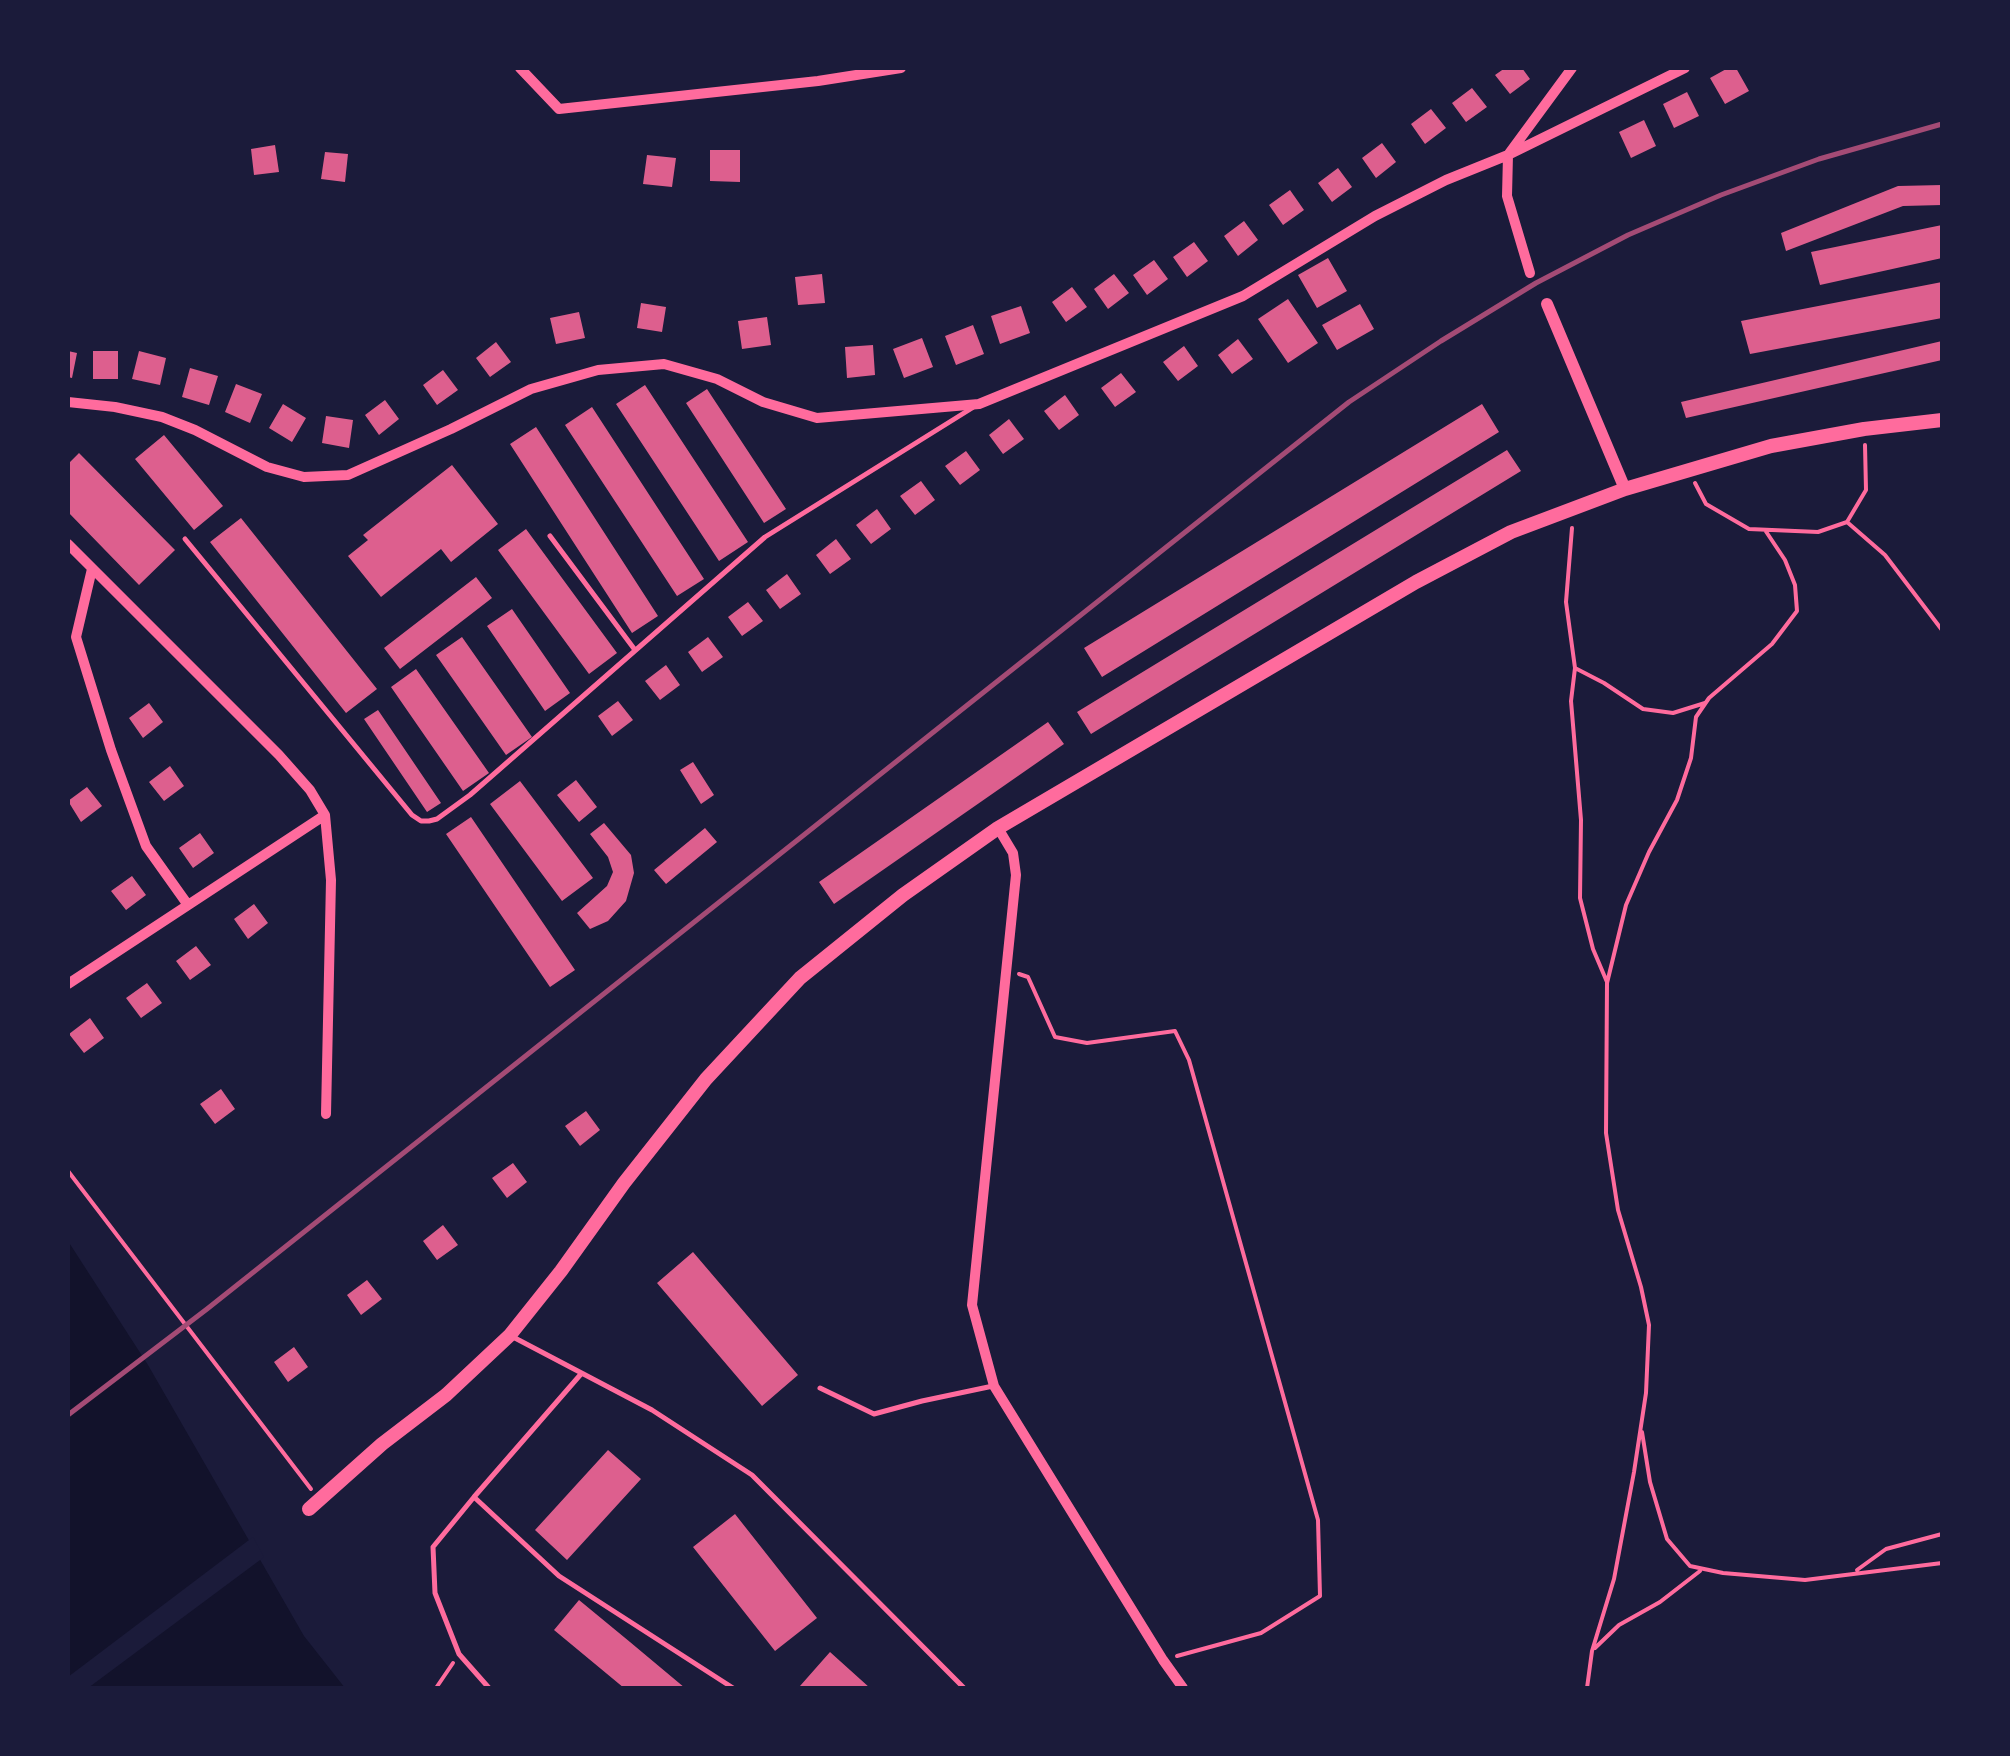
<!DOCTYPE html>
<style>
body{margin:0}
#map{position:relative;width:2010px;height:1756px;overflow:hidden;background:#1b1b3a;font-family:"Alegreya Sans",sans-serif}
canvas{display:block}
.frame{position:absolute;inset:0;border:70px solid #1b1b3a;pointer-events:none}
</style>
<div id="map">
<canvas width="2010" height="1756"></canvas>
<div class="frame"></div>
</div>
<script>
const g = document.querySelector('canvas').getContext('2d');
g.lineJoin = 'round';
function fillPath(path, color) {
  g.fillStyle = color;
  g.fill(path, 'evenodd');
}
function poly(rows) {
  const path = new Path2D();
  for (const r of rows) {
    path.moveTo(r[0], r[1]);
    for (let i = 2; i < r.length; i += 2) path.lineTo(r[i], r[i + 1]);
  }
  return path;
}
function trace(path, color, width, dash) {
  g.strokeStyle = color;
  g.lineWidth = width;
  g.lineCap = dash ? 'butt' : 'round';
  g.setLineDash(dash || []);
  g.stroke(path);
}
fillPath(poly([
 [68,1241,148,1365,304,1636,345,1688,68,1688]
]), '#12122b');
fillPath(poly([
 [253,1537,264,1557,88,1688,68,1688,68,1677]
]), '#1b1b3a');
fillPath(poly([
 [1505,68,1522,68,1530,79,1510,94,1495,75],
 [1728,68,1736,68,1749,91,1725,104,1710,78],
 [1472,88,1487,107,1466,122,1452,103],
 [1687,92,1699,116,1674,128,1663,104],
 [1431,109,1446,128,1425,144,1411,124],
 [1644,120,1656,146,1631,158,1619,132],
 [1382,143,1396,162,1376,178,1362,158],
 [275,145,279,172,254,175,251,149],
 [710,150,740,150,740,182,710,181],
 [325,152,348,154,345,182,321,179],
 [647,155,676,158,672,187,643,184],
 [1338,168,1352,187,1332,202,1318,183],
 [1942,185,1942,205,1903,206,1786,251,1781,233,1898,186],
 [1290,190,1304,210,1283,225,1269,205],
 [1244,221,1258,240,1238,256,1224,236],
 [1942,225,1942,258,1820,285,1811,252],
 [1194,242,1208,261,1187,277,1173,257],
 [1328,258,1347,291,1317,308,1298,275],
 [1154,260,1168,279,1147,295,1133,275],
 [822,274,825,303,798,305,795,277],
 [1114,274,1129,293,1108,309,1094,289],
 [1942,282,1942,318,1750,354,1741,321],
 [1072,287,1087,307,1066,322,1052,302],
 [1288,299,1318,343,1288,363,1258,319],
 [641,303,666,307,662,332,637,328],
 [1360,304,1374,329,1337,350,1322,325],
 [1021,306,1030,333,1000,344,991,316],
 [579,312,585,338,556,344,550,318],
 [767,317,771,345,742,349,738,321],
 [973,325,984,354,956,365,945,336],
 [922,338,933,367,904,378,893,349],
 [1238,339,1253,359,1232,374,1218,355],
 [1942,341,1942,360,1686,418,1681,402],
 [496,342,511,362,490,377,476,358],
 [873,345,875,375,847,378,845,347],
 [1184,346,1198,366,1178,381,1163,362],
 [68,351,77,353,72,378,68,377],
 [93,351,118,351,118,379,93,379],
 [139,351,166,358,160,385,132,379],
 [190,368,218,376,209,405,182,397],
 [443,370,458,390,437,405,423,385],
 [1121,373,1136,392,1115,407,1101,388],
 [236,384,262,394,250,423,225,412],
 [645,385,748,542,719,561,616,404],
 [707,389,786,509,764,523,686,403],
 [1065,395,1079,415,1059,430,1044,411],
 [385,400,399,419,379,435,365,415],
 [283,404,306,418,292,442,269,428],
 [1482,404,1499,432,1102,677,1084,648],
 [592,407,704,579,677,596,565,425],
 [326,416,353,420,349,448,322,443],
 [1009,419,1024,439,1003,454,989,435],
 [536,427,658,616,632,633,510,444],
 [164,435,223,506,194,530,135,459],
 [1507,450,1521,471,1091,734,1077,712],
 [966,451,980,470,960,485,945,466],
 [79,453,175,550,139,585,68,512,68,464],
 [452,465,498,524,451,562,441,549,381,597,348,556,368,540,363,535],
 [921,481,935,500,915,515,900,496],
 [877,509,891,529,871,544,856,525],
 [241,518,377,689,346,713,210,542],
 [526,529,617,653,589,674,498,550],
 [836,539,851,559,830,574,816,555],
 [787,574,801,594,780,609,766,590],
 [476,577,492,598,400,669,384,648],
 [748,602,763,621,742,636,728,617],
 [512,609,570,693,545,711,487,626],
 [462,637,532,737,506,755,436,655],
 [708,637,723,657,702,672,688,652],
 [666,665,680,685,660,700,645,681],
 [416,669,489,773,463,791,391,687],
 [618,701,633,720,612,736,598,716],
 [149,703,163,722,143,738,129,718],
 [378,710,441,803,427,812,364,719],
 [1048,722,1064,744,834,904,819,882],
 [693,762,714,795,701,804,680,770],
 [170,766,184,786,164,801,149,782],
 [576,780,597,807,579,822,557,795],
 [520,781,593,878,562,901,490,804],
 [87,787,102,806,81,822,68,801],
 [471,817,575,970,550,987,446,834],
 [604,823,631,855,634,873,626,901,608,921,590,929,577,913,607,886,613,872,608,857,590,834],
 [705,828,717,842,666,884,654,870],
 [200,833,214,853,193,868,179,848],
 [132,876,146,895,126,910,111,891],
 [254,904,268,923,248,939,234,919],
 [196,946,211,965,190,980,176,961],
 [147,983,162,1003,141,1018,126,998],
 [90,1018,104,1038,84,1053,69,1034],
 [221,1089,235,1109,215,1124,200,1104],
 [586,1111,600,1130,580,1146,565,1126],
 [513,1163,527,1182,507,1198,492,1178],
 [443,1225,458,1245,437,1260,423,1241],
 [693,1252,798,1375,762,1406,657,1283],
 [367,1280,382,1299,361,1315,347,1295],
 [294,1347,308,1367,288,1382,274,1362],
 [608,1450,641,1479,567,1560,535,1530],
 [735,1514,817,1618,775,1651,693,1547],
 [579,1600,630,1642,685,1688,624,1688,554,1630],
 [830,1652,870,1688,803,1688,800,1686]
]), '#dd5f8e');
trace(poly([
 [1695,483,1706,504,1749,529,1818,532,1847,522,1866,490,1865,445],
 [1847,522,1885,555,1942,630],
 [1572,528,1566,602,1575,668,1571,701,1581,820,1580,898,1593,949,1607,982],
 [1575,668,1604,683,1643,709,1673,713,1705,703],
 [1019,974,1028,977,1055,1037,1087,1043,1175,1031,1189,1060,1318,1520,1320,1596,1261,1633,1177,1656],
 [68,1171,311,1489],
 [1642,1432,1650,1482,1667,1539,1690,1566,1723,1573,1805,1580,1942,1563],
 [1857,1570,1886,1549,1942,1534],
 [1595,1648,1619,1625,1660,1602,1700,1571],
 [436,1688,453,1663],
 [1587,1688,1592,1651,1614,1579,1634,1472,1646,1393,1649,1325,1641,1287,1618,1210,1606,1133,1607,983,1626,905,1649,852,1677,800,1691,758,1696,717,1709,698,1772,644,1797,611,1795,585,1785,560,1765,530]
]), '#ff6b9d', 4);
trace(poly([
 [550,536,635,650],
 [185,539,412,815,421,821,429,821,437,819,470,795,765,537,972,408],
 [513,1337,652,1410,752,1475,964,1688],
 [581,1374,474,1497,559,1576,733,1688],
 [820,1388,874,1414,922,1401,993,1386],
 [474,1497,433,1547,435,1593,459,1654,489,1688]
]), '#ff6b9d', 5);
trace(poly([
 [520,68,559,109,818,81,901,68],
 [1530,273,1507,196,1508,155,1572,68],
 [68,402,115,407,162,417,195,430,267,467,304,477,348,475,451,429,531,389,598,370,664,364,717,379,763,402,817,418,979,404,1243,296,1375,216,1446,180,1508,155,1685,68],
 [68,544,279,755,310,790,325,815,331,880,326,1114],
 [92,569,76,637,111,750,146,846,188,905],
 [998,828,1013,853,1016,875,972,1305,994,1386,1163,1660,1183,1688],
 [68,984,325,815]
]), '#ff6b9d', 10);
trace(poly([
 [1547,304,1625,489]
]), '#ff6b9d', 12);
trace(poly([
 [309,1509,382,1444,446,1395,510,1335,561,1271,624,1183,706,1079,800,978,903,895,998,828,1416,582,1511,532,1625,489,1771,446,1864,429,1942,420]
]), '#ff6b9d', 14);
trace(poly([
 [68,1415,207,1309,1349,402,1441,341,1536,283,1628,235,1721,195,1819,159,1942,124]
]), '#a44b75', 5);
</script>
